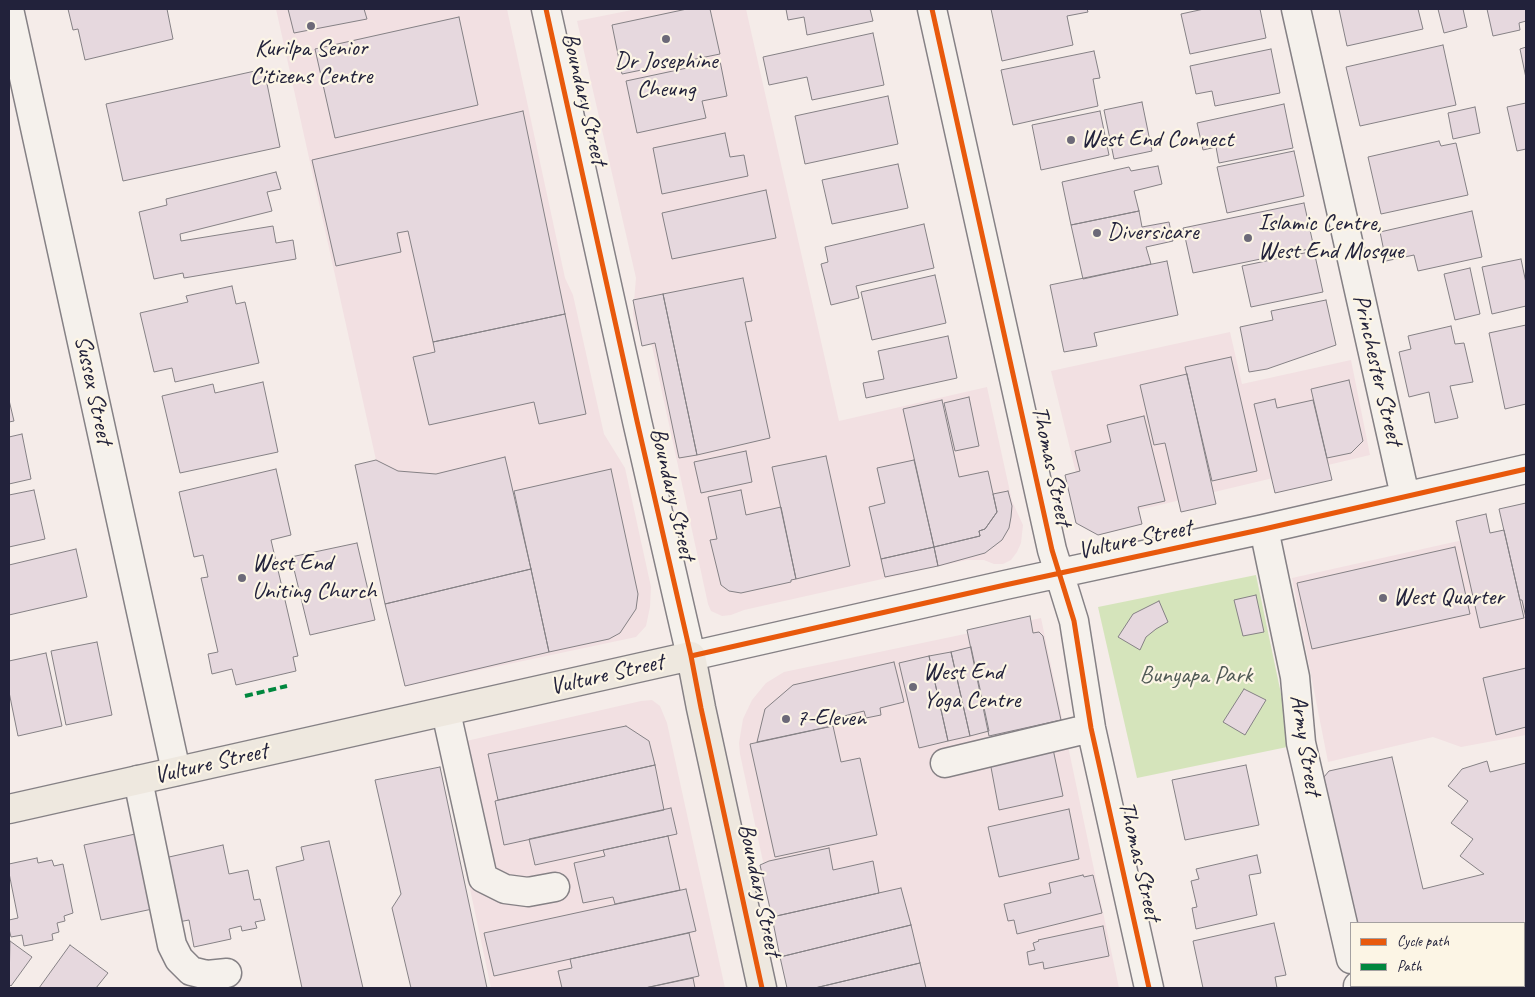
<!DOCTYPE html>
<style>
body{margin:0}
#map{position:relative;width:1535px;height:997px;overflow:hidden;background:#f5ece9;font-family:Caveat,sans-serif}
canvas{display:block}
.frame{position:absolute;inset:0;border:10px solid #22223b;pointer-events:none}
.legend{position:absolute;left:1350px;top:922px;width:175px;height:65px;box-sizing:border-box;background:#fcf5e5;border:1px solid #a5a1a1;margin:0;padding:6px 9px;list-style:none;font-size:15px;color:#22223b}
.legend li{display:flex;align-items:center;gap:10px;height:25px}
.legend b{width:25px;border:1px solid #a5a1a1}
</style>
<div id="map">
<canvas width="1535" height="997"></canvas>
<div class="frame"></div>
<ul class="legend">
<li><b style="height:6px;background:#e8590c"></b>Cycle path</li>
<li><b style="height:6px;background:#00873e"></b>Path</li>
</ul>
</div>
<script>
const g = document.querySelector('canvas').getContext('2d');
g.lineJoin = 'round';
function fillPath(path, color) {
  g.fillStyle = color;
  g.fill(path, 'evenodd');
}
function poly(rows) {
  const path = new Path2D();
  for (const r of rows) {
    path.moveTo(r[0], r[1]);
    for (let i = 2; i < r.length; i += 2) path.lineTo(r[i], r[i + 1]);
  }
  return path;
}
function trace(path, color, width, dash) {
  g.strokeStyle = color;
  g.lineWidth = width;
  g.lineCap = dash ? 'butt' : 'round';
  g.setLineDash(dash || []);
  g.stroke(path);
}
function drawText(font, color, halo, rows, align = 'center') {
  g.font = font + ' Caveat,sans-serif';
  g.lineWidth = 4.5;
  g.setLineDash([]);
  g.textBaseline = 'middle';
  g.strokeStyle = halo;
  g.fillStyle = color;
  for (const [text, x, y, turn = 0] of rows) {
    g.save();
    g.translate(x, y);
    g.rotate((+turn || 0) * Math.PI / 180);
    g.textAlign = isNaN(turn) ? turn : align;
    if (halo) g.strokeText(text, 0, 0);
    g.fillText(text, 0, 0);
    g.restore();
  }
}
fillPath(poly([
 [276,9,507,9,565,278,573,295,604,434,625,468,651,587,650,607,646,626,636,637,405,686,376,460],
 [637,9,746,9,839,421,987,387,1012,501,1023,525,1021,543,1017,552,1011,560,1003,564,994,564,984,560,967,560,744,610,731,615,722,616,711,611,708,604,652,346,636,329,633,313,636,278,577,21],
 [1230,332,1242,384,1351,360,1370,455,1088,522,1051,371],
 [1526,526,1526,735,1461,747,1433,737,1328,762,1292,578],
 [1041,618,1119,988,790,988,740,754,739,743,743,719,752,700,766,683,784,672],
 [652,700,660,706,667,723,725,988,491,988,440,747,641,701]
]), '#f2e0e2');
fillPath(poly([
 [1256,575,1292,746,1137,778,1098,607]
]), '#d5e4bb');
const building = poly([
 [68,9,167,9,173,39,85,60,78,29,73,30,68,9],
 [288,9,364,9,367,19,294,33,288,9],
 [687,9,710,9,720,54,622,74,612,25,687,9],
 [786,9,870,9,873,21,807,35,804,17,788,20,786,9],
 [991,9,1087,9,1088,12,1067,16,1073,45,1002,61,991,9],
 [1204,9,1260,9,1266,38,1190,54,1181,14,1204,9],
 [1339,9,1418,9,1423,29,1347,46,1339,9],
 [1438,9,1463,9,1467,27,1444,33,1438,9],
 [1487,9,1526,9,1526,21,1519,23,1520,30,1493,36,1487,9],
 [459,17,478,105,335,138,315,49,459,17],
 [873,33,884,85,812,100,807,77,769,85,763,57,873,33],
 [1443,45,1456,105,1360,126,1346,67,1443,45],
 [1526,47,1526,78,1520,49,1526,47],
 [1271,49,1280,93,1215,106,1212,91,1196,94,1190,66,1271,49],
 [1094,51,1100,78,1093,79,1098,106,1013,125,1001,70,1094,51],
 [720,61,727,96,702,101,706,118,637,133,626,81,720,61],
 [264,69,280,147,123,181,106,104,264,69],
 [888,96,898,144,805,164,795,116,888,96],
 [1142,102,1152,151,1114,159,1104,110,1142,102],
 [1526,103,1526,149,1517,151,1507,107,1526,103],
 [1284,104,1293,148,1219,163,1216,147,1203,150,1197,123,1284,104],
 [1475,107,1480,133,1453,139,1448,113,1475,107],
 [523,111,565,314,433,342,408,231,397,233,401,252,336,266,312,160,523,111],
 [1100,111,1109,155,1041,170,1032,125,1100,111],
 [725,133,730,157,744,155,748,176,662,194,653,148,725,133],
 [1439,141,1441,146,1456,143,1468,195,1381,214,1368,157,1439,141],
 [1294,151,1304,196,1227,213,1217,167,1294,151],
 [898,164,908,208,832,224,822,180,898,164],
 [1158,166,1162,184,1134,191,1139,211,1071,225,1062,182,1129,167,1131,171,1158,166],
 [276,172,281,189,267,192,272,211,180,234,181,241,273,226,276,243,293,240,296,259,184,278,183,273,154,279,139,212,167,205,166,199,276,172],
 [766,190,776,238,672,259,662,213,766,190],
 [1304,203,1314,248,1193,273,1183,228,1304,203],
 [1139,211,1142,227,1169,222,1173,241,1146,247,1151,264,1083,279,1071,225,1139,211],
 [1472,211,1482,257,1418,271,1414,255,1386,261,1380,232,1472,211],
 [924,224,934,268,856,286,859,298,831,305,821,264,828,262,825,247,924,224],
 [1314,251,1323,292,1251,307,1242,266,1314,251],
 [1521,259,1526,283,1526,306,1492,314,1482,267,1521,259],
 [1167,261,1178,315,1094,333,1097,346,1064,352,1050,285,1167,261],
 [1470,268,1480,314,1455,320,1444,274,1470,268],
 [935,275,946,323,872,340,861,292,935,275],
 [743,278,752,321,745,322,770,438,697,455,663,294,743,278],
 [232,286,236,304,245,302,259,363,175,382,172,368,154,372,140,313,188,302,186,296,232,286],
 [663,294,697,455,679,458,655,343,642,346,633,300,663,294],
 [1326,300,1336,345,1267,369,1249,372,1240,327,1273,320,1271,311,1326,300],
 [565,314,586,414,539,424,534,402,429,425,413,357,435,352,433,342,565,314],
 [1526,325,1526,404,1505,409,1489,333,1526,325],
 [1451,326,1455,344,1464,343,1473,382,1450,386,1458,418,1435,423,1429,392,1409,397,1399,352,1411,349,1408,336,1451,326],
 [948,336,957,378,866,398,863,383,884,379,878,351,948,336],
 [1231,357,1257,471,1212,481,1185,367,1231,357],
 [1187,374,1216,504,1181,512,1165,443,1154,445,1140,385,1187,374],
 [1349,380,1363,441,1351,453,1327,458,1311,389,1349,380],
 [263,382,278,452,180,473,162,396,213,384,215,393,263,382],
 [969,397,979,446,955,451,944,403,969,397],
 [1275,399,1277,408,1313,400,1332,480,1275,493,1254,404,1275,399],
 [9,400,14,421,9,422,9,400],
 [942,400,959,477,988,471,997,512,985,529,979,531,980,536,934,547,903,409,942,400],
 [1144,416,1165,501,1138,507,1142,524,1098,535,1076,523,1065,475,1080,471,1075,451,1111,442,1107,425,1144,416],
 [22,434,31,479,9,484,9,437,22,434],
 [746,451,752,482,701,493,694,462,746,451],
 [826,456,850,566,796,579,772,467,826,456],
 [505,457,531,569,385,604,355,465,376,460,398,471,436,474,505,457],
 [914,460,934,547,881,559,869,507,885,503,877,468,914,460],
 [276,469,291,535,271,540,298,656,293,657,296,671,236,685,232,669,212,674,208,654,218,652,201,578,208,577,203,555,194,557,179,492,276,469],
 [611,469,638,594,636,609,620,633,609,639,549,652,514,491,611,469],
 [34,490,45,539,9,547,9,495,34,490],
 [741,490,746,515,781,507,796,579,791,580,791,582,741,593,729,591,721,585,710,540,717,539,708,497,741,490],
 [1008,491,1012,506,1011,517,1009,528,1002,540,985,553,938,566,934,547,980,536,979,531,985,529,997,512,993,494,1008,491],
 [1526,503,1526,618,1522,600,1520,600,1499,509,1526,503],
 [1486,514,1490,533,1504,530,1524,618,1480,628,1456,521,1486,514],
 [357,543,375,620,310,635,291,557,357,543],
 [934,547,938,566,885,577,881,559,934,547],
 [1455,547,1470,614,1312,649,1297,583,1455,547],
 [76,549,87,597,9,615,9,565,76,549],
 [531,569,549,652,405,686,385,604,531,569],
 [1256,595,1264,632,1243,636,1234,600,1256,595],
 [1159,601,1168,622,1156,629,1146,637,1140,650,1118,637,1133,614,1159,601],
 [1030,616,1033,633,1039,632,1043,636,1061,720,989,736,967,630,1030,616],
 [97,642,112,715,66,725,51,651,97,642],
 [971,647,989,731,970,736,951,652,971,647],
 [951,652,970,736,948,741,929,656,951,652],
 [46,653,62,726,18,736,9,692,9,661,46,653],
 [929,656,948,741,919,748,899,663,929,656],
 [894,662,904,702,880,708,881,715,866,718,864,711,844,716,846,723,757,742,765,709,793,685,894,662],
 [1526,668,1526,727,1496,735,1483,678,1526,668],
 [1244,689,1266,700,1245,735,1223,722,1244,689],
 [626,726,649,741,655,765,498,800,488,754,626,726],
 [833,726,841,762,860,758,877,835,775,857,750,744,833,726],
 [1053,749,1063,796,999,810,990,762,1053,749],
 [1392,757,1423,889,1484,874,1460,856,1473,839,1451,823,1468,801,1448,786,1462,769,1487,761,1490,772,1526,763,1526,932,1524,932,1524,923,1357,923,1324,787,1324,777,1329,771,1392,757],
 [655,765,664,810,504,845,495,801,655,765],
 [1246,765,1259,825,1185,840,1172,780,1246,765],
 [440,767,487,988,411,988,392,908,401,894,375,780,440,767],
 [671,808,677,834,535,865,529,839,671,808],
 [1069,809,1079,859,999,877,988,827,1069,809],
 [140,833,157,908,101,920,84,845,140,833],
 [668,836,680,890,615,904,613,897,583,903,574,863,605,856,603,850,668,836],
 [329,841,363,988,302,988,276,867,304,860,301,847,329,841],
 [223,845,229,874,248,870,254,900,260,899,265,920,255,922,257,928,242,931,241,926,229,929,231,939,194,947,189,920,173,923,160,859,223,845],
 [829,848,833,870,873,861,879,893,772,917,760,865,769,861,829,848],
 [1257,855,1261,873,1249,875,1257,915,1196,929,1192,908,1197,907,1191,881,1199,879,1196,869,1257,855],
 [37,858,38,863,52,860,54,866,63,864,73,913,64,916,65,921,57,923,59,932,52,934,53,940,24,946,22,935,11,937,9,929,9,920,18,918,9,873,9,864,37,858],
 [1083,875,1084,877,1093,875,1102,913,1017,934,1014,920,1008,921,1004,904,1051,893,1049,883,1083,875],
 [901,888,911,925,780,957,772,917,901,888],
 [686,889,696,931,494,976,484,933,686,889],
 [1274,923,1286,975,1275,977,1277,988,1203,988,1193,941,1274,923],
 [911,925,920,963,815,988,787,988,780,957,911,925],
 [1103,926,1109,956,1044,969,1043,962,1029,965,1027,952,1035,950,1033,943,1039,941,1038,940,1103,926],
 [689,933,699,976,645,988,562,988,558,971,572,968,570,959,689,933],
 [10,941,32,957,11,986,9,984,10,941],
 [70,945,108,973,96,988,39,988,70,945],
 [920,963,926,988,815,988,920,963],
 [1526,969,1526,988,1441,988,1452,986,1524,986,1524,970,1526,969],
 [693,978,695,988,645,988,693,978]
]);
fillPath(building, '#e6d8de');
trace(building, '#858185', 1);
const minor = poly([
 [9,9,176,771],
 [546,9,637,421,691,656,1005,585,1264,529,1526,469],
 [932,9,1052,550,1074,621,1091,728,1149,988],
 [1296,9,1405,496],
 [1264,529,1295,677,1301,743,1351,959],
 [446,712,483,878,505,889,528,892,555,887],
 [945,763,1091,728],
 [138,780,172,945,179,959,191,971,207,975,227,973],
 [1358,986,1358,988]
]);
const major = poly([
 [9,809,691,656,701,708,762,988]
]);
trace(minor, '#858185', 31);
trace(major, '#858185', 31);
trace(minor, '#f5f1ec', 28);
trace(major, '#eee8df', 28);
trace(poly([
 [245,696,287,686]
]), '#00873e', 4, [8, 4]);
trace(poly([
 [546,9,637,421,691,656,701,708,762,988],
 [932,9,1052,550,1074,621,1091,728,1149,988],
 [691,656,1005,585,1264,529,1526,469]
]), '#e8590c', 5);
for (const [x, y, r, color] of [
 [311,26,5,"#6c6978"],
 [666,39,5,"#6c6978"],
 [1071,140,5,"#6c6978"],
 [1097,233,5,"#6c6978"],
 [1248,238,5,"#6c6978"],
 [242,578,5,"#6c6978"],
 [1383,598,5,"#6c6978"],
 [913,687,5,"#6c6978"],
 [786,719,5,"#6c6978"]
]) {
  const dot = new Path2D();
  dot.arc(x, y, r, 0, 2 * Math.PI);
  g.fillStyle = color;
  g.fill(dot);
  trace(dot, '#fcf5e5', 2);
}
drawText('24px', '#22223b', '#fcf5e5', [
 ["Kurilpa Senior",311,49,"center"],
 ["Citizens Centre",311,77,"center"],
 ["Dr Josephine",666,62,"center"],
 ["Cheung",666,90,"center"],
 ["West End Connect",1081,140],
 ["Islamic Centre,",1258,224],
 ["West End Mosque",1258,252],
 ["Diversicare",1107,233],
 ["West End",252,564],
 ["Uniting Church",252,592],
 ["West Quarter",1393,598],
 ["West End",923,673],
 ["Yoga Centre",923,701],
 ["7-Eleven",796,719]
], 'left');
drawText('24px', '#22223b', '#fcf5e5', [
 ["Boundary Street",584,99,77],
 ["Princhester Street",1377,370,77],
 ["Sussex Street",93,390,78],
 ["Thomas Street",1051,466,78],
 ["Boundary Street",672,494,77],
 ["Vulture Street",1135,540,-12],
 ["Vulture Street",607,675,-13],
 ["Army Street",1305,745,81],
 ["Vulture Street",211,764,-13],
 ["Thomas Street",1139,861,77],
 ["Boundary Street",759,890,78]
]);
drawText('24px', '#505a56', '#fcf5e5', [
 ["Bunyapa Park",1196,676]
]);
</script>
